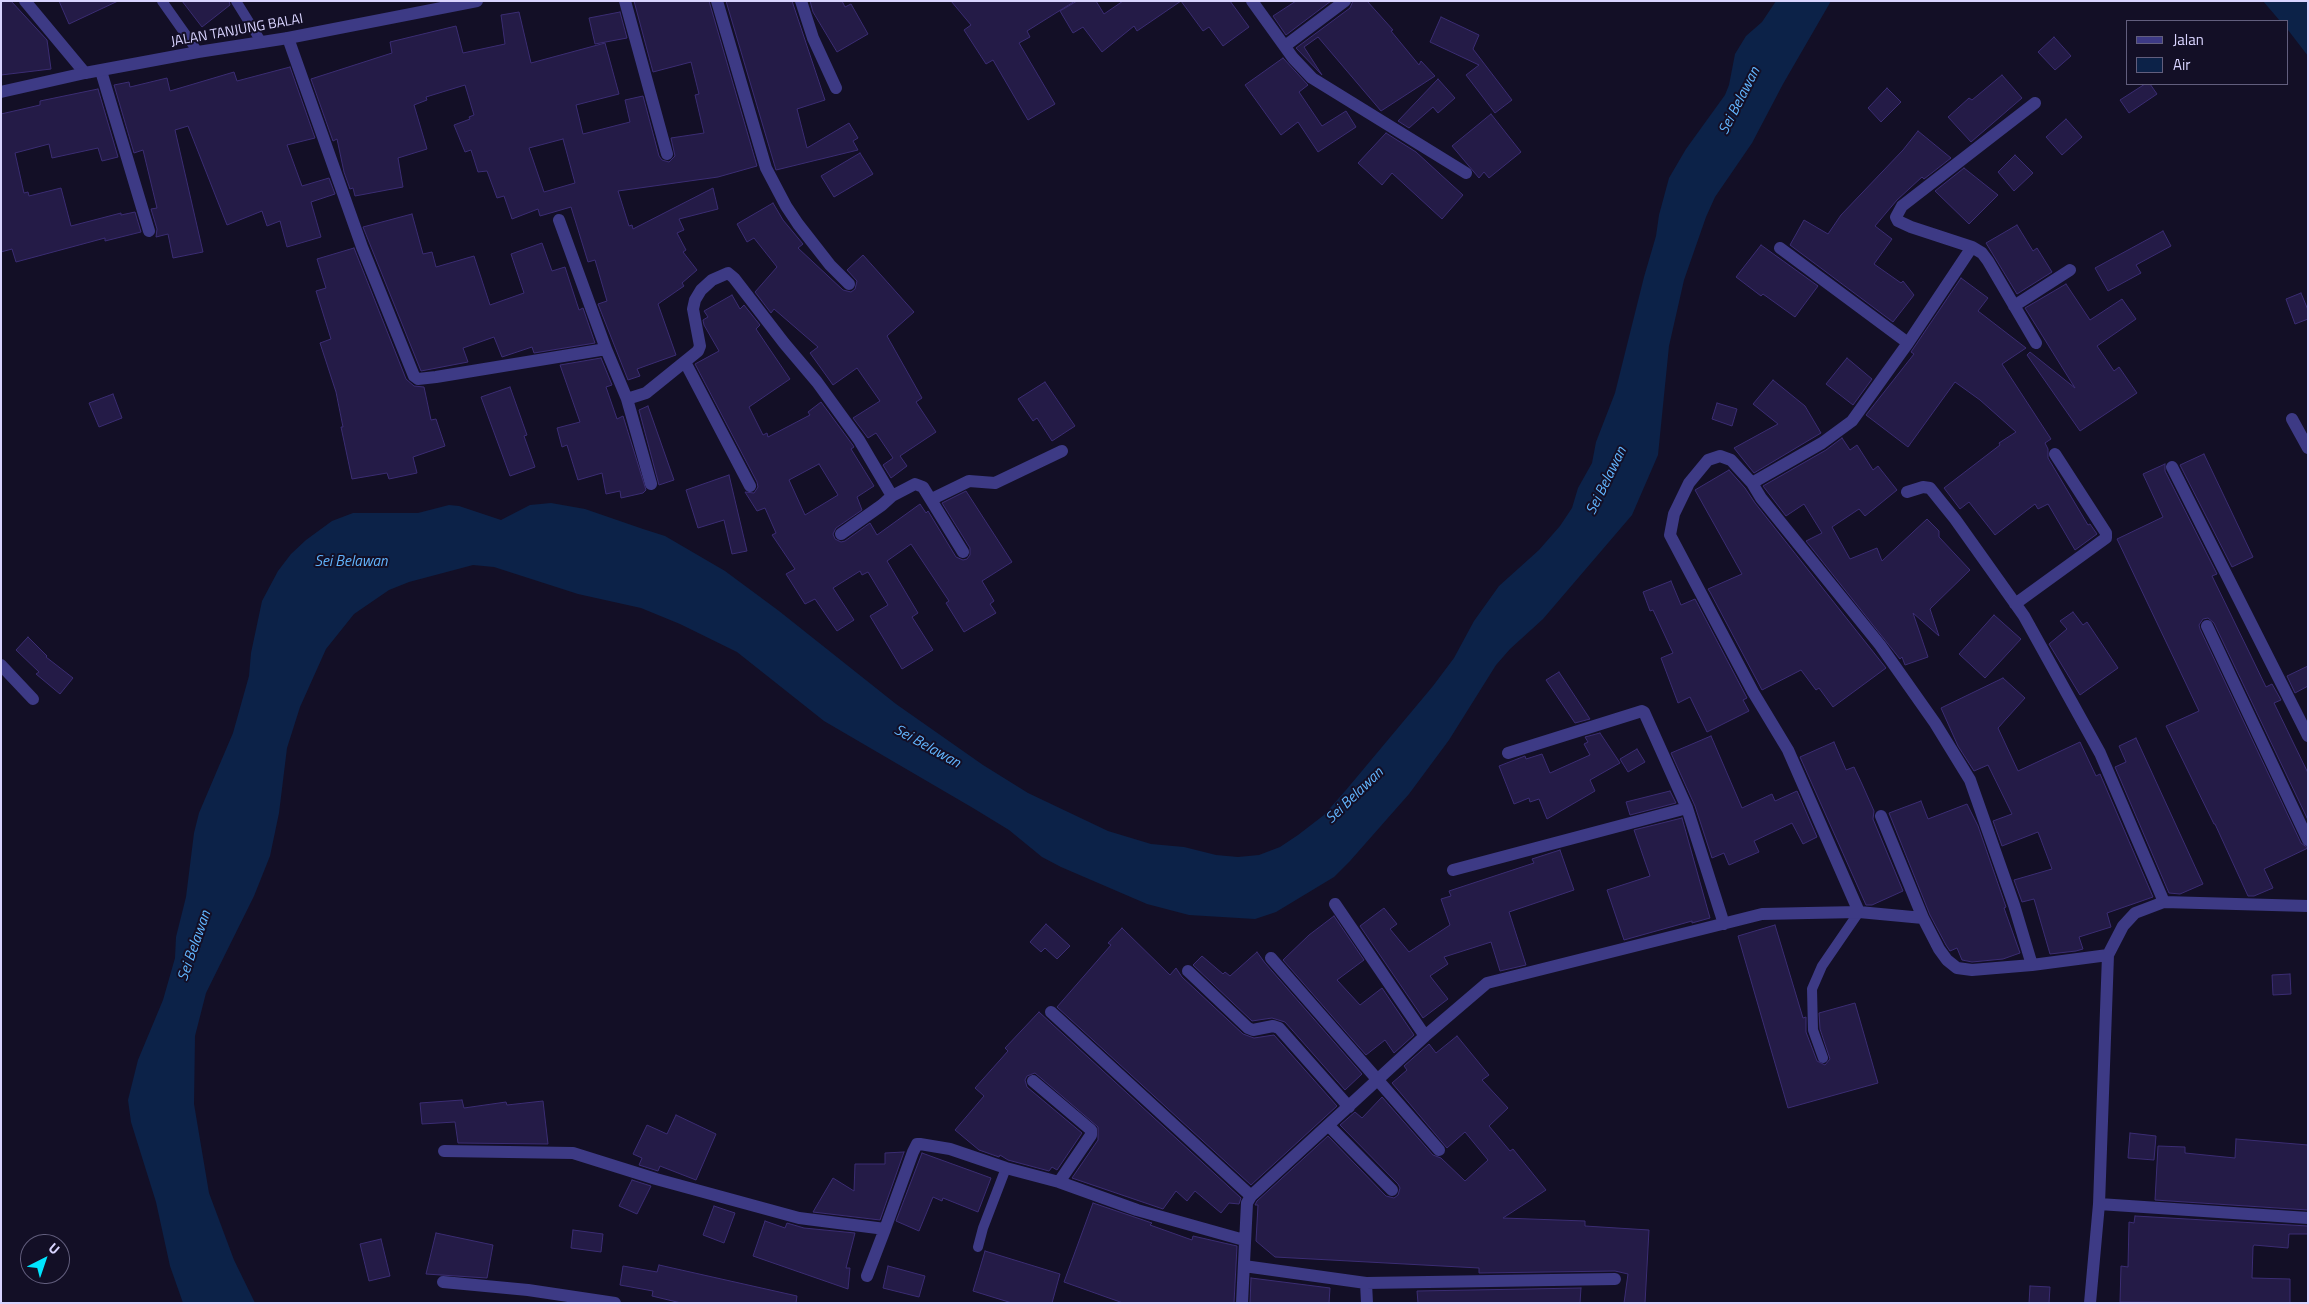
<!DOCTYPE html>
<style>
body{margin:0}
#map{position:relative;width:2309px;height:1304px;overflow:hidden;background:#130f26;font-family:"Titillium Web",sans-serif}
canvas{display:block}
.frame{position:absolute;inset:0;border:2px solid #d9d4ff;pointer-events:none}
.legend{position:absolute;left:2126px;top:20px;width:162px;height:65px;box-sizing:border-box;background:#130f26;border:1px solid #625e7d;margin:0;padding:6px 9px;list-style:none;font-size:15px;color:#d9d4ff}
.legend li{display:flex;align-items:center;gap:10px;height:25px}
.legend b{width:25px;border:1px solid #625e7d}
.north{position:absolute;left:20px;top:1234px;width:50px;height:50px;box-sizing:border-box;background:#130f26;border:1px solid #625e7d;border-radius:50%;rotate:41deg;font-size:14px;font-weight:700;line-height:20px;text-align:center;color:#d9d4ff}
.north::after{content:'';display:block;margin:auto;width:18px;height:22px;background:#00e5ff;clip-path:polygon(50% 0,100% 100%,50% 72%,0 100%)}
</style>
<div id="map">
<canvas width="2309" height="1304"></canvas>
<div class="frame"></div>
<ul class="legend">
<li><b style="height:6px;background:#3d3a85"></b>Jalan</li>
<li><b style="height:14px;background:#0c2248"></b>Air</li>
</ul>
<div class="north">U</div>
</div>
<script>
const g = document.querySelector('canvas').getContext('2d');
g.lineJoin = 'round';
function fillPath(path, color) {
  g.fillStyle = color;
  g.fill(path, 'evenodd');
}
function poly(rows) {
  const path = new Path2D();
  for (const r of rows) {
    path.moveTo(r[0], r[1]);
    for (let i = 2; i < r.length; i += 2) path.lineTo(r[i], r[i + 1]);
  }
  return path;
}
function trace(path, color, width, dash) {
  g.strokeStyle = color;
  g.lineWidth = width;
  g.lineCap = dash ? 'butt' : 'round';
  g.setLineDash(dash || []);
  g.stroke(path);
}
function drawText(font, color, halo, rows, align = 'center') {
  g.font = font + ' "Titillium Web",sans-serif';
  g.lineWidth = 4;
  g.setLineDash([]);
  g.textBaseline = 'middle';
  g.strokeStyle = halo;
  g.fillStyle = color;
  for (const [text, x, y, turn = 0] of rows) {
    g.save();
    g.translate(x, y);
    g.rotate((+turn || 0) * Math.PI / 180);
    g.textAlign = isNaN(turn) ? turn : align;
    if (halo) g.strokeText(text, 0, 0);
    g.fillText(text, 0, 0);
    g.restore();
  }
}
fillPath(poly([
 [1776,1,1831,1,1783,84,1752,143,1715,197,1706,217,1684,280,1669,346,1658,455,1632,515,1543,619,1510,649,1496,665,1449,740,1409,794,1350,861,1334,877,1276,912,1255,919,1189,915,1147,904,1061,867,1042,857,1009,830,973,808,824,721,737,652,680,624,641,608,578,594,494,567,473,565,409,582,389,590,354,614,326,649,300,707,287,748,279,813,270,856,254,896,206,993,195,1036,194,1104,209,1193,234,1260,255,1303,183,1303,170,1266,156,1202,131,1122,128,1100,138,1060,163,1000,175,958,176,937,186,897,194,833,199,813,233,733,249,676,251,653,262,601,278,571,291,554,306,540,332,521,353,513,418,513,449,505,459,506,501,520,530,505,551,503,585,509,643,529,665,536,725,571,779,611,896,704,983,765,1028,793,1108,831,1151,844,1184,847,1216,855,1238,857,1259,855,1280,847,1298,835,1324,815,1346,790,1433,686,1454,658,1474,621,1499,586,1539,550,1560,526,1572,508,1578,488,1592,463,1596,442,1615,393,1644,277,1656,236,1659,215,1669,178,1686,149,1725,95,1729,85,1735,54,1746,36,1762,22],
 [2263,1,2308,1,2308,56,2288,30,2288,21,2280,21]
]), '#0c2248');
const building = poly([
 [1,1,11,1,47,40,51,69,1,75,1,1],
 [59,1,118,1,69,24,59,1],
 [182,1,229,1,230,5,202,27,182,1],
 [634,1,709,1,757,166,718,177,618,191,629,226,632,225,633,229,713,188,718,209,679,219,684,230,677,233,686,250,683,252,697,270,682,283,684,286,658,304,676,355,637,369,640,376,628,380,598,304,607,301,595,260,588,262,571,207,540,216,538,209,512,219,504,196,497,198,487,171,478,172,471,150,465,152,454,125,470,119,469,117,474,115,465,85,426,97,427,100,414,105,427,149,398,158,403,187,355,196,353,188,350,189,344,172,337,139,333,141,311,79,392,53,390,42,456,26,463,53,505,44,501,15,519,12,531,63,605,43,619,94,576,105,583,134,630,122,625,100,643,96,659,156,662,160,669,162,675,156,671,138,704,133,695,95,699,94,691,62,653,72,634,1],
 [563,139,575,183,544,192,529,148,563,139],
 [726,1,792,1,825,100,797,109,807,148,849,123,858,138,853,141,858,150,776,170,726,1],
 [810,1,842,1,845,7,851,4,868,34,837,52,813,12,810,1],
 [951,1,1075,1,1027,31,1030,37,1019,43,1055,104,1028,120,993,60,986,64,964,30,971,25,951,1],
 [1077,1,1096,1,1104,14,1123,1,1230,1,1249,27,1223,46,1209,27,1203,31,1181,1,1137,31,1134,26,1102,52,1083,27,1073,33,1060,11,1077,1],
 [1296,1,1331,1,1286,35,1273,16,1296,1],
 [1353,1,1367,1,1393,30,1391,31,1419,65,1421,61,1435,76,1381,111,1318,37,1304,47,1322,75,1296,48,1350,8,1353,1],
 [620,12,627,38,595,44,589,18,620,12],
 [1441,17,1479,35,1473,49,1512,100,1495,113,1466,75,1479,65,1430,42,1441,17],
 [2054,37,2071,56,2055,70,2038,52,2054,37],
 [1283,58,1308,85,1299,92,1322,126,1346,111,1356,127,1318,152,1298,122,1281,135,1245,85,1283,58],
 [290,67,315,138,287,145,302,186,329,178,335,194,311,202,321,237,287,247,280,221,267,226,262,211,227,225,188,126,175,130,203,252,173,258,168,234,156,237,157,229,151,209,157,208,143,150,134,153,114,85,129,82,130,87,167,78,170,91,234,72,237,81,290,67],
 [2002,75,2022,98,1971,142,1948,117,1969,98,1972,100,2002,75],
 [1438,79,1455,98,1438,113,1433,107,1409,128,1398,121,1438,79],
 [2145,84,2150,84,2157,94,2129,113,2120,100,2145,84],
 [1887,88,1901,102,1881,122,1868,108,1887,88],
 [98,89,118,157,102,161,98,148,52,158,49,144,15,153,24,193,28,192,29,196,61,188,71,226,121,213,121,215,135,212,141,232,105,241,105,238,16,262,12,249,1,252,1,114,40,105,40,101,98,89],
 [1491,114,1521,152,1489,178,1484,172,1479,178,1452,146,1491,114],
 [2066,119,2082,137,2062,155,2046,137,2066,119],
 [1918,131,1951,158,1924,179,1922,177,1897,200,1875,226,1892,239,1874,264,1901,283,1903,281,1914,295,1893,322,1790,245,1804,220,1828,234,1841,215,1903,150,1918,131],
 [1386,133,1416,152,1463,195,1442,219,1392,173,1382,185,1358,163,1386,133],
 [860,153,873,174,834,197,821,176,860,153],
 [2015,155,2033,173,2014,191,1998,172,2015,155],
 [1964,168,1998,195,1969,224,1935,191,1964,168],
 [773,203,783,220,803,244,798,248,843,290,851,292,855,289,857,281,847,270,863,255,914,312,887,336,922,398,916,402,936,432,900,456,907,466,891,478,883,465,893,458,876,433,868,438,853,418,880,401,857,368,833,385,810,353,818,347,774,309,771,313,755,292,777,267,754,238,747,242,737,224,773,203],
 [412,214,423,254,432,252,436,267,474,256,490,305,524,293,511,254,542,243,552,271,565,267,579,310,583,308,595,343,534,353,532,347,502,357,494,337,463,348,468,362,421,371,363,227,412,214],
 [2017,225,2033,251,2037,248,2052,272,2017,294,1986,243,2017,225],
 [2163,231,2171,246,2136,265,2141,273,2108,291,2095,268,2163,231],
 [1761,245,1818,286,1795,317,1763,294,1761,296,1736,277,1761,245],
 [354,248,406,379,414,386,424,387,431,420,436,419,445,446,413,457,417,473,389,479,387,473,352,479,341,427,343,427,336,392,320,343,331,339,316,291,326,288,317,259,354,248],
 [1961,278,1988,298,1978,311,2026,348,2002,364,2051,439,2045,443,2048,449,2048,458,2088,525,2090,524,2097,534,2075,550,2048,504,2038,509,2035,504,1995,535,1969,502,1960,509,1944,488,2000,445,1999,443,2016,432,1980,400,1955,382,1908,447,1866,415,1914,354,1911,352,1961,278],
 [2066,284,2090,320,2122,299,2136,319,2097,346,2114,371,2119,367,2137,393,2080,431,2027,355,2030,352,2075,388,2025,308,2066,284],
 [2301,293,2308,310,2308,319,2295,324,2286,299,2301,293],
 [732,295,740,309,744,305,760,325,756,329,790,379,749,407,763,435,767,433,768,437,810,415,808,412,821,402,852,444,854,447,851,449,874,486,857,497,862,510,836,528,833,534,835,539,841,542,845,541,870,523,877,535,920,504,926,513,928,511,956,557,963,560,967,559,970,555,970,548,942,503,966,491,1012,562,982,581,994,601,990,604,996,613,964,632,946,603,949,601,911,544,887,561,918,613,912,617,933,650,902,669,870,616,888,605,868,572,862,575,860,571,833,588,854,620,837,631,815,599,805,604,786,574,795,569,772,535,776,533,765,508,757,511,745,492,754,493,758,487,757,482,695,364,719,351,704,325,703,320,708,317,704,311,732,295],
 [819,464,838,495,805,515,789,480,819,464],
 [601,358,612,385,606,387,617,419,623,416,646,490,643,493,621,498,620,491,606,494,602,473,578,480,567,445,562,447,557,428,580,422,560,365,601,358],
 [1847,358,1872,379,1853,405,1826,384,1847,358],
 [1773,380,1805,406,1821,433,1754,473,1734,448,1778,424,1753,404,1773,380],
 [1045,382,1075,426,1052,441,1037,418,1033,421,1018,399,1045,382],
 [510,387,527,435,524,436,535,467,510,476,481,397,510,387],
 [113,394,122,418,99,427,89,403,113,394],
 [1717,403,1737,409,1732,426,1712,419,1717,403],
 [648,406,674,480,659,485,639,410,648,406],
 [1842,438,1850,450,1857,445,1873,470,1878,466,1897,490,1865,516,1859,509,1832,527,1850,559,1877,548,1882,561,1927,519,1939,531,1939,537,1970,570,1930,609,1939,636,1913,613,1928,657,1905,665,1902,657,1900,659,1806,541,1822,533,1804,504,1786,516,1763,486,1826,450,1842,438],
 [2204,454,2253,557,2232,567,2180,465,2204,454],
 [2165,464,2165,471,2217,574,2212,576,2251,656,2266,687,2272,684,2281,700,2274,703,2308,773,2308,820,2214,623,2208,618,2203,619,2199,625,2200,629,2301,843,2308,848,2264,869,2273,888,2254,896,2248,896,2215,824,2214,824,2166,726,2199,711,2117,539,2163,517,2143,474,2165,464],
 [1729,470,1745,488,1755,503,1886,668,1833,707,1819,688,1816,690,1801,670,1762,690,1710,592,1708,589,1742,574,1695,490,1729,470],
 [729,475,747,551,732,554,724,520,698,528,686,490,729,475],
 [1671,581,1681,605,1695,599,1747,698,1743,700,1749,711,1707,732,1690,697,1678,703,1661,658,1673,653,1653,610,1650,611,1643,592,1671,581],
 [2073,612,2083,625,2087,622,2118,668,2080,695,2049,644,2067,629,2060,621,2073,612],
 [1994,615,2021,639,1985,678,1959,654,1994,615],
 [28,637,47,656,46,657,73,678,60,694,36,674,39,672,16,650,28,637],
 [2308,666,2308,686,2295,693,2287,676,2308,666],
 [1559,672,1590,719,1575,723,1546,680,1559,672],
 [2003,678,2025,698,1998,728,2018,771,2080,742,2096,776,2100,774,2153,897,2107,913,2111,927,2079,937,2083,949,2076,951,2050,954,2034,899,2022,902,2014,880,2052,869,2038,832,2002,846,1993,821,2012,814,1988,765,1974,771,1958,746,1941,708,2003,678],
 [1600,733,1620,763,1590,780,1595,791,1547,819,1539,799,1530,802,1529,798,1514,804,1499,766,1525,756,1526,759,1542,754,1550,773,1590,755,1584,744,1588,742,1585,737,1600,733],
 [1711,736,1742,808,1772,794,1775,801,1797,791,1817,837,1803,844,1792,823,1754,841,1759,852,1729,865,1724,853,1712,858,1695,806,1671,753,1711,736],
 [2136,738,2203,884,2180,894,2169,893,2115,767,2126,762,2119,746,2136,738],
 [1834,742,1846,770,1854,767,1862,784,1874,811,1873,819,1903,891,1872,905,1866,905,1800,757,1834,742],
 [1637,749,1645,762,1628,772,1620,759,1637,749],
 [1670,791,1676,803,1630,815,1626,802,1670,791],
 [1921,801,1928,819,1967,804,1978,826,2006,907,2004,908,2020,953,2003,959,1972,962,1962,960,1957,948,1950,951,1946,945,1930,915,1889,813,1921,801],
 [1682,818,1710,918,1692,923,1692,921,1624,940,1607,890,1650,876,1634,830,1682,818],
 [1560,850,1574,890,1509,912,1526,965,1500,971,1491,942,1444,957,1448,964,1430,976,1448,999,1423,1018,1360,926,1384,908,1397,924,1390,929,1409,952,1450,925,1441,899,1451,896,1449,891,1534,863,1532,859,1560,850],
 [1334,916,1364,960,1337,980,1360,1005,1382,988,1414,1035,1394,1053,1385,1040,1366,1055,1283,960,1309,935,1334,916],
 [1046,924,1070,946,1057,959,1045,948,1041,952,1030,942,1046,924],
 [1775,925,1803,1018,1806,1017,1806,1032,1817,1061,1825,1065,1830,1059,1820,1029,1819,1013,1855,1003,1878,1083,1788,1108,1738,936,1775,925],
 [1122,928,1170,975,1176,968,1182,977,1243,1034,1254,1038,1274,1035,1337,1106,1251,1185,1057,1007,1111,945,1108,943,1122,928],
 [1257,952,1265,963,1362,1074,1345,1090,1285,1022,1272,1018,1252,1021,1193,965,1202,956,1223,974,1225,972,1230,976,1257,952],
 [2290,974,2291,994,2273,995,2272,975,2290,974],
 [1039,1012,1241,1198,1239,1204,1229,1203,1221,1213,1195,1191,1187,1201,1176,1191,1163,1209,1072,1178,1098,1140,1098,1127,1035,1073,1027,1076,1025,1080,1027,1087,1082,1133,1057,1170,1052,1167,1049,1171,1008,1160,1000,1155,999,1157,979,1150,955,1130,984,1096,975,1088,1008,1051,1005,1048,1039,1012],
 [1457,1036,1489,1075,1482,1080,1508,1108,1489,1126,1510,1151,1513,1149,1546,1190,1503,1218,1585,1221,1585,1226,1649,1230,1645,1303,1624,1303,1628,1274,1615,1271,1479,1273,1479,1268,1275,1257,1256,1241,1258,1205,1255,1205,1257,1201,1328,1136,1386,1196,1394,1198,1398,1195,1400,1188,1398,1184,1340,1125,1355,1112,1362,1118,1382,1097,1433,1155,1441,1158,1465,1181,1488,1160,1465,1132,1447,1148,1392,1083,1407,1070,1404,1066,1429,1044,1436,1053,1457,1036],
 [462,1100,464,1108,506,1102,507,1105,543,1101,548,1144,458,1143,455,1122,422,1124,420,1103,462,1100],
 [676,1115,716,1134,696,1180,660,1166,658,1171,639,1165,642,1158,633,1154,647,1125,667,1134,676,1115],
 [2130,1133,2156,1136,2154,1160,2128,1158,2130,1133],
 [2236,1139,2308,1145,2308,1210,2155,1200,2158,1146,2185,1147,2185,1153,2235,1158,2236,1139],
 [904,1152,880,1220,813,1212,833,1178,854,1191,855,1164,885,1164,885,1153,904,1152],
 [922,1153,991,1178,978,1212,943,1198,942,1201,933,1197,919,1231,896,1221,922,1153],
 [632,1180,651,1186,637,1214,619,1206,632,1180],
 [1093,1203,1152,1223,1150,1225,1192,1240,1193,1236,1237,1246,1234,1303,1123,1303,1064,1282,1093,1203],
 [714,1206,735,1213,724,1243,703,1235,714,1206],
 [2135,1216,2308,1226,2308,1234,2289,1234,2288,1248,2254,1245,2253,1247,2252,1278,2290,1279,2290,1303,2120,1302,2121,1266,2128,1267,2129,1222,2134,1223,2135,1216],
 [765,1221,785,1228,787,1223,804,1228,855,1233,846,1268,850,1268,848,1289,753,1256,765,1221],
 [573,1230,603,1234,601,1252,571,1248,573,1230],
 [436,1233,493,1245,487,1278,426,1274,436,1233],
 [381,1239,390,1276,369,1281,360,1244,381,1239],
 [985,1251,1060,1274,1052,1303,1012,1303,973,1291,985,1251],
 [659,1265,797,1296,796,1303,681,1303,652,1296,653,1291,620,1285,623,1266,657,1272,659,1265],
 [888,1266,925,1276,919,1297,883,1288,888,1266],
 [1251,1278,1330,1288,1329,1303,1250,1303,1251,1278],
 [2030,1286,2050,1287,2049,1303,2029,1303,2030,1286],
 [1581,1288,1580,1303,1418,1303,1417,1291,1581,1288]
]);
fillPath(building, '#241b47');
trace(building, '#3b2d73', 1);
trace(poly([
 [162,1,198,52],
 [236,1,262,43],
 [1823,1058,1813,1030,1812,989,1822,966,1859,912],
 [978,1247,983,1228,1006,1168]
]), '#3d3a85', 10);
trace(poly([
 [25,1,85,73],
 [625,1,667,154],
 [717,1,766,168,786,206,798,224,830,265,849,284],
 [801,1,813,38,836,88],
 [1252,1,1293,58,1312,78,1466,173],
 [288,38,362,247,414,376,418,379,436,377,606,349,627,399,651,484],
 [1285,46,1345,1],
 [101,71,149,231],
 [2035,103,1902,206,1896,217,1898,221,1911,227,1972,247,1982,253,1988,261,2036,343],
 [559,220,606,349],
 [1780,248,1908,343],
 [2014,306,2070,270],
 [685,362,750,486],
 [627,399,646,393,698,351,700,346,693,309,695,300,701,290,712,280,728,273,734,278,784,343,817,382,859,440,892,496,915,484,923,487,963,552],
 [2292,419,2308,448],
 [2172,467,2308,736],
 [1752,483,1822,443,1852,421,1908,343,1972,247],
 [1907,492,1923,487,1930,488,1955,519,2024,616,2100,753,2164,902],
 [932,499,969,481,995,483,1062,451],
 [841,534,882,505,892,496],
 [2015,604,2106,538,2106,533,2055,454],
 [2207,626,2308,840],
 [1,665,33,699],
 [1508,753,1642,711,1644,712,1687,808],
 [1881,816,1923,918],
 [1453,870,1687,808,1724,924],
 [1335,904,1425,1036],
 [1859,912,1788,750,1753,692,1670,535,1674,514,1689,483,1708,460,1720,456,1731,460,1752,483,1761,498,1880,645,1935,723,1970,780,2014,905,2032,965,2108,955],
 [1271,958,1439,1150],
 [1188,971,1248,1028,1253,1030,1273,1026,1279,1028,1349,1107],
 [1051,1012,1251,1196],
 [1033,1081,1091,1130,1091,1135,1059,1182],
 [1328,1125,1392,1190],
 [444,1151,573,1153,656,1179,799,1218,885,1229,913,1152,917,1144,920,1144,950,1149,1006,1168,1059,1182,1137,1210,1244,1240],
 [2099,1204,2308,1218],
 [1244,1266,1366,1283,1615,1279],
 [867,1276,885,1229],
 [443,1282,528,1290,615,1303],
 [1366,1283,1367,1303],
 [1242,1303,1247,1203,1251,1196,1425,1036,1487,983,1762,914,1808,913,1859,912,1923,918,1939,949,1947,960,1957,968,1972,970,2032,965],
 [2090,1303,2099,1204,2108,955,2123,926,2135,913,2164,902,2308,906]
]), '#3d3a85', 12);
trace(poly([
 [1,92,85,73,198,52,288,38,477,1]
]), '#3d3a85', 12);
drawText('14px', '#d9d4ff', '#130f26', [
 ["JALAN TANJUNG BALAI",237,31,-10]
]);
drawText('italic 15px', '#62b6ff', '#130f26', [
 ["Sei Belawan",1740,101,-63],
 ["Sei Belawan",1607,481,-64],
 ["Sei Belawan",351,562],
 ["Sei Belawan",927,747,29],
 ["Sei Belawan",1355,796,-44],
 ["Sei Belawan",195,946,-71]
]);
</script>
